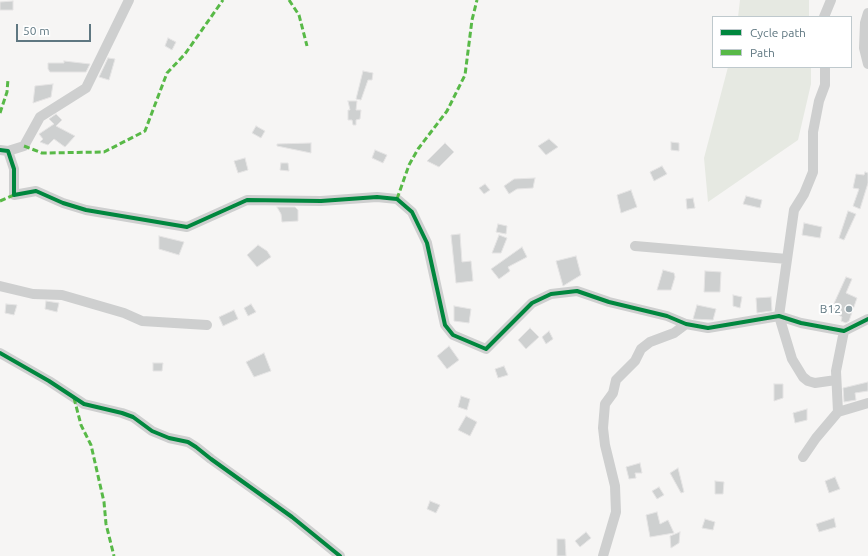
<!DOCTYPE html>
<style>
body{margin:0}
#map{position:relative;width:868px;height:556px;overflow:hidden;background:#f6f5f4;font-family:Ubuntu,sans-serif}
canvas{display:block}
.legend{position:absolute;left:712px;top:16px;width:140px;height:52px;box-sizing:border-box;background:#fff;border:1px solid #bfc9cd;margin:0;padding:5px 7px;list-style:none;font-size:12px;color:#5f7781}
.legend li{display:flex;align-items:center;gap:8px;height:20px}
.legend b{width:20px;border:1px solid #bfc9cd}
.scale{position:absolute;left:16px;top:24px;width:75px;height:18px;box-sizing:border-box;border:2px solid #5f7781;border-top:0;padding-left:5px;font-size:12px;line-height:14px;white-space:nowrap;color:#5f7781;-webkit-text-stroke:3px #fff;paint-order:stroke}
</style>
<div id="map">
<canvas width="868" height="556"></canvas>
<ul class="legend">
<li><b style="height:5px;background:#00873e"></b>Cycle path</li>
<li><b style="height:5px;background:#58b947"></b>Path</li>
</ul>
<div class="scale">50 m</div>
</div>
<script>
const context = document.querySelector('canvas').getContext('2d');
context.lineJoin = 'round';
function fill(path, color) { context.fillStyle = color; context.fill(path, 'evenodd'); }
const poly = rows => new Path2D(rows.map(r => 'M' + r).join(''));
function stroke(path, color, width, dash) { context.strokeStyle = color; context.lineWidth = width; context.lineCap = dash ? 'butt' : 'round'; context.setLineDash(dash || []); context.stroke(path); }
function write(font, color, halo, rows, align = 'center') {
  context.font = font + ' Ubuntu,sans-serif'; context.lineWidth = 4; context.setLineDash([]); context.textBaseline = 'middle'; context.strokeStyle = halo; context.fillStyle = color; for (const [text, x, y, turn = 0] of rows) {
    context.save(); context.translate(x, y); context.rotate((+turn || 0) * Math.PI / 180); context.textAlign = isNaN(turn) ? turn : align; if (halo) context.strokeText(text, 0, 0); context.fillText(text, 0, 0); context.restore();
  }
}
fill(poly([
 [740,0,809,0,809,17,738,17],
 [728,67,811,67,811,84,798,140,708,202,704,158]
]), '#e6e9e2');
const building = poly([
 [13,1,13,10,0,10,0,2,13,1],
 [168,38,176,42,172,50,165,46,168,38],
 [108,58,115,59,109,80,99,77,108,58],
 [64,61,90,64,86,72,50,72,48,69,48,63,64,63,64,61],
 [363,71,373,73,372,80,368,80,361,100,356,99,363,71],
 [53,84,51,97,33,103,35,86,53,84],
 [348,101,357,101,356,110,361,110,360,119,356,120,356,125,353,125,352,120,348,120,348,110,350,110,348,101],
 [56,114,62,120,56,126,75,136,65,147,54,139,48,145,40,142,43,139,39,134,54,124,49,119,56,114],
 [256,126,265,131,261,138,252,133,256,126],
 [549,139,558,147,546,155,538,146,549,139],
 [671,142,679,143,679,151,671,150,671,142],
 [311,143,311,153,277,146,277,144,311,143],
 [445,143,454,152,439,167,427,161,445,143],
 [375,150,387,155,383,163,372,158,375,150],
 [245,158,248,170,238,173,234,161,245,158],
 [281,163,288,163,289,171,280,170,281,163],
 [662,166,667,174,654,181,650,172,662,166],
 [865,172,868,173,868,183,860,209,853,206,859,189,853,188,856,174,864,175,865,172],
 [535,178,533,188,517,189,509,194,504,186,514,179,535,178],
 [485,184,490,190,484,194,479,188,485,184],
 [631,190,637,207,621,213,617,195,631,190],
 [746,196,762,200,760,208,743,204,746,196],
 [693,198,695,208,687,209,686,199,693,198],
 [277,207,295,207,298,210,298,221,282,222,281,214,277,207],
 [848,211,856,214,844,240,839,238,848,211],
 [804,223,822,227,820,238,802,235,804,223],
 [498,224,507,226,506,234,496,232,498,224],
 [460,234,462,262,471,261,473,281,456,283,451,235,460,234],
 [499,235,507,238,501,253,492,253,499,235],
 [159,236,184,242,179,255,159,249,159,236],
 [258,245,267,251,271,257,257,267,247,255,258,245],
 [522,247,527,257,508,267,510,271,499,279,491,269,522,247],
 [576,256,581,275,563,286,556,261,576,256],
 [663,270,674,273,675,277,671,290,657,290,663,270],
 [705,271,721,272,720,292,704,292,705,271],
 [846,277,852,279,846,293,857,298,849,321,846,323,841,321,842,317,831,310,846,277],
 [733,295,742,297,740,308,733,306,733,295],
 [771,297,772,311,757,313,756,298,771,297],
 [46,301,59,303,57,312,45,309,46,301],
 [6,304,17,305,14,315,5,313,6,304],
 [251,304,256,312,248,316,244,308,251,304],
 [697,305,716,309,713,320,693,319,697,305],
 [454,306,471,309,469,323,454,321,454,306],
 [234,310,238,319,223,326,219,317,234,310],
 [530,328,539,337,526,349,518,340,530,328],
 [549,331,553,339,546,344,542,337,549,331],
 [449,346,459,360,447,369,437,356,449,346],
 [264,353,271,371,254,377,246,362,264,353],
 [153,363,163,363,162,371,153,371,153,363],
 [504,366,508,375,498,378,495,369,504,366],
 [868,382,868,391,855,393,856,400,844,402,843,388,868,382],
 [774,384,783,384,783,398,774,401,774,384],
 [461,396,470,399,467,410,458,407,461,396],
 [807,409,807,420,795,423,793,413,807,409],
 [466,416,477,422,470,436,458,430,466,416],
 [640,463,642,473,635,473,636,478,629,479,626,467,640,463],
 [678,468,684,492,681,493,670,473,678,468],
 [835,477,840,489,829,493,825,481,835,477],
 [715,481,724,482,723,494,715,494,715,481],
 [659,487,664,495,657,499,652,491,659,487],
 [430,501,440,505,436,513,427,509,430,501],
 [657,512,660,524,668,520,674,533,650,537,646,515,657,512],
 [834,518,836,527,819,532,816,524,834,518],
 [705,519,715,522,713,530,702,528,705,519],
 [586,532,591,538,580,547,575,541,586,532],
 [680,532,679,543,671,548,670,536,680,532],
 [557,539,565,539,566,556,557,556,557,539]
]);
fill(building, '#ced0d0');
stroke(building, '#e5e4e4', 1);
stroke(poly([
 [868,13,865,23,864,48,868,64],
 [824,17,831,0],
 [825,67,825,85,819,101,813,132,813,172,804,194,794,210,779,316,792,359,803,377,808,381,815,383,836,380],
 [0,150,8,151,14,169,14,195,36,191,63,203,86,210,187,227,247,200,321,201,377,197,397,199,412,212,427,243,445,325,453,335,486,349,532,303,551,294,577,291,609,302,667,316,686,324,708,328,779,316,801,323,844,331,868,319],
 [8,151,24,146,40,117,86,88,129,0],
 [635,246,787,259],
 [0,286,33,294,62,295,124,313,142,321,207,325],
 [0,353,49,381,84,404,122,413,133,417,152,431,169,438,188,442,196,447,211,459,292,517,340,556],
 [838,412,868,403],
 [803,457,816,438,838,412,836,371,844,331],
 [603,556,616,512,615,486,605,445,603,428,605,404,613,393,616,380,635,361,641,349,650,342,674,333,686,324]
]), '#cecfcf', 10);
stroke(poly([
 [289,0,299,15,307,46],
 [0,113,7,92,8,79],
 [24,146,42,153,104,152,145,131,167,73,185,54,223,0],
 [397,199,409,165,418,149,447,111,465,75,472,20,477,0],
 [0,201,14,195],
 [74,398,81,425,91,445,104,502,106,524,114,556]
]), '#58b947', 3, [6, 3]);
stroke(poly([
 [0,150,8,151,14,169,14,195,36,191,63,203,86,210,187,227,247,200,321,201,377,197,397,199,412,212,427,243,445,325,453,335,486,349,532,303,551,294,577,291,609,302,667,316,686,324,708,328,779,316,801,323,844,331,868,319],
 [0,353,49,381,84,404,122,413,133,417,152,431,169,438,188,442,196,447,211,459,292,517,340,556]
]), '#00873e', 4);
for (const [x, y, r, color] of [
 [849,309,4,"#94a3a9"]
]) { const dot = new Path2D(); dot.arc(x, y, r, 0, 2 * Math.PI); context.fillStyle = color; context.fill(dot); stroke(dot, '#fff', 1.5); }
write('12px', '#5f7781', '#fff', [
 ["B12",841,309]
], 'right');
</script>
